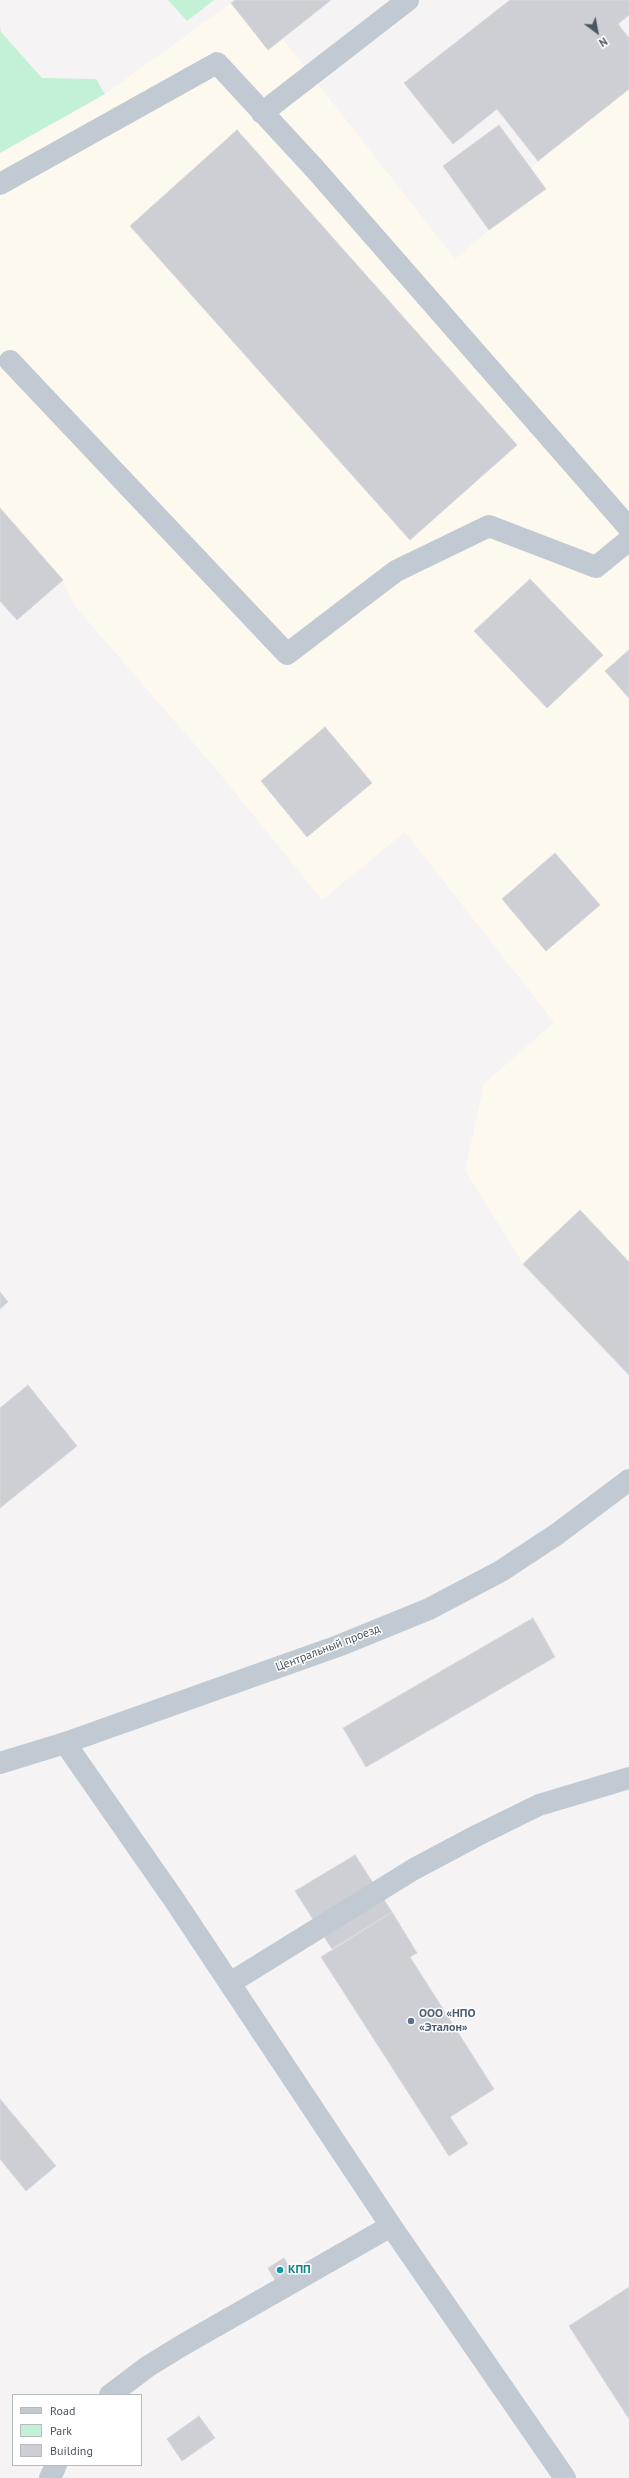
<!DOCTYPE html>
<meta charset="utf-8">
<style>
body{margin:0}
#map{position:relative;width:629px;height:2478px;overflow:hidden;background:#f5f3f3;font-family:"PT Sans",sans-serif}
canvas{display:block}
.legend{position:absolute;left:12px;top:2394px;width:130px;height:72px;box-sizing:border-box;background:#fff;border:1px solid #b7bbc0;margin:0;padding:5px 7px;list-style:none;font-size:12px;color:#4a5661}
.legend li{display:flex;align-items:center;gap:8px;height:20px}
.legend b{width:20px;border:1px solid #b7bbc0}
.north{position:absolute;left:577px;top:12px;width:40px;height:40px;-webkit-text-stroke:3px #fff;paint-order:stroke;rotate:148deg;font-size:11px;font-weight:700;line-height:16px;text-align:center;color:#4a5661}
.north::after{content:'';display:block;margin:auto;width:14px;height:18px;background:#4a5661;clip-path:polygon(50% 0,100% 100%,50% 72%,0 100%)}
</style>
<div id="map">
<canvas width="629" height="2478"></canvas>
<ul class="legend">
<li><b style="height:5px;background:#c1cad2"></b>Road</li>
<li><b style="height:11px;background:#c3f1d5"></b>Park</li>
<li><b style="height:11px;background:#cdcfd5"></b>Building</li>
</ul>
<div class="north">N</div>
</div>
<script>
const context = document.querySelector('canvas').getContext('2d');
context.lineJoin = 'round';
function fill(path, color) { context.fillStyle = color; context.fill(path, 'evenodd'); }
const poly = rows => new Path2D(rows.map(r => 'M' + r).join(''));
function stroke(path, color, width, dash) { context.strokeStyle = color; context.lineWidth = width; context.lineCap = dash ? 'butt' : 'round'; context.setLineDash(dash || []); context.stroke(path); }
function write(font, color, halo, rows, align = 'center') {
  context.font = font + ' "PT Sans",sans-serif'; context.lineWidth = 3; context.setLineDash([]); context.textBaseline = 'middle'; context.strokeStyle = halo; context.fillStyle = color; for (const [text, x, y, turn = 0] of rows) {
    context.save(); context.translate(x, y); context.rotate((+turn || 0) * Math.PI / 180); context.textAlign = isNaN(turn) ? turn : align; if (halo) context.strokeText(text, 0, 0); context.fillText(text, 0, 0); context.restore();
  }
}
fill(poly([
 [231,3,268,50,282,38,455,259,489,230,546,189,530,168,629,89,629,1375,523,1264,465,1170,484,1084,554,1022,405,832,322,900,216,769,74,605,63,581,17,620,0,601,0,153,105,94]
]), '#fdf9ef');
fill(poly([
 [168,0,214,0,187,21],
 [0,27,1,32,42,78,96,79,105,94,0,153]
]), '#c3f1d5');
const building = poly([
 [235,0,331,0,268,50,231,3,235,0],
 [510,0,629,0,629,15,618,24,629,38,629,89,538,161,497,109,453,144,404,83,510,0],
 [499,125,546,189,489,230,443,166,499,125],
 [237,130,517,445,410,540,130,226,237,130],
 [0,508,63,580,17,620,0,601,0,508],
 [530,579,603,655,547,708,474,631,530,579],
 [629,650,629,698,605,671,629,650],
 [325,727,372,783,307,837,261,781,325,727],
 [555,853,600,905,546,951,502,899,555,853],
 [580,1210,629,1262,629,1375,523,1264,580,1210],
 [0,1292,8,1302,0,1309,0,1292],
 [28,1385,77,1446,0,1508,0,1408,28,1385],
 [533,1618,555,1657,366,1767,343,1728,533,1618],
 [355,1855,392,1912,332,1949,295,1891,355,1855],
 [392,1912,417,1953,410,1957,494,2089,450,2117,468,2144,449,2156,321,1957,392,1912],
 [0,2099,56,2166,26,2191,0,2159,0,2099],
 [284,2258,292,2272,276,2282,268,2268,284,2258],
 [629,2287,629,2419,569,2326,629,2287],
 [199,2416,215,2438,182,2461,167,2439,199,2416]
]);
fill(building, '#cdcfd5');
stroke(building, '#d7d9de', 1);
stroke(poly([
 [262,113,408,0],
 [0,184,217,63,315,169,629,528],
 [10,361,287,654,396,571,489,526,596,567,629,540],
 [65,1743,175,1901,391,2226,565,2478],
 [0,1763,65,1743,338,1646,429,1609,501,1571,557,1534,629,1480],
 [230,1983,414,1869,478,1835,539,1805,629,1778],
 [110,2395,147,2367,181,2346,391,2226],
 [50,2478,56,2465]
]), '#c1cad2', 22);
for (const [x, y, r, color] of [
 [411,2021,4,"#5c6f8a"],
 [280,2270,4,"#0f9aa8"]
]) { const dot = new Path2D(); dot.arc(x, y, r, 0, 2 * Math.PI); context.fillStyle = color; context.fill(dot); stroke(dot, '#fff', 1.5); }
write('12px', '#4a5661', '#fff', [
 ["Центральный проезд",328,1648,-21]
]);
write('bold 12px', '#4e5e75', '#fff', [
 ["ООО «НПО",419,2014],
 ["«Эталон»",419,2028]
], 'left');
write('bold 12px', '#0d838f', '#fff', [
 ["КПП",288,2270]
], 'left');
</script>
